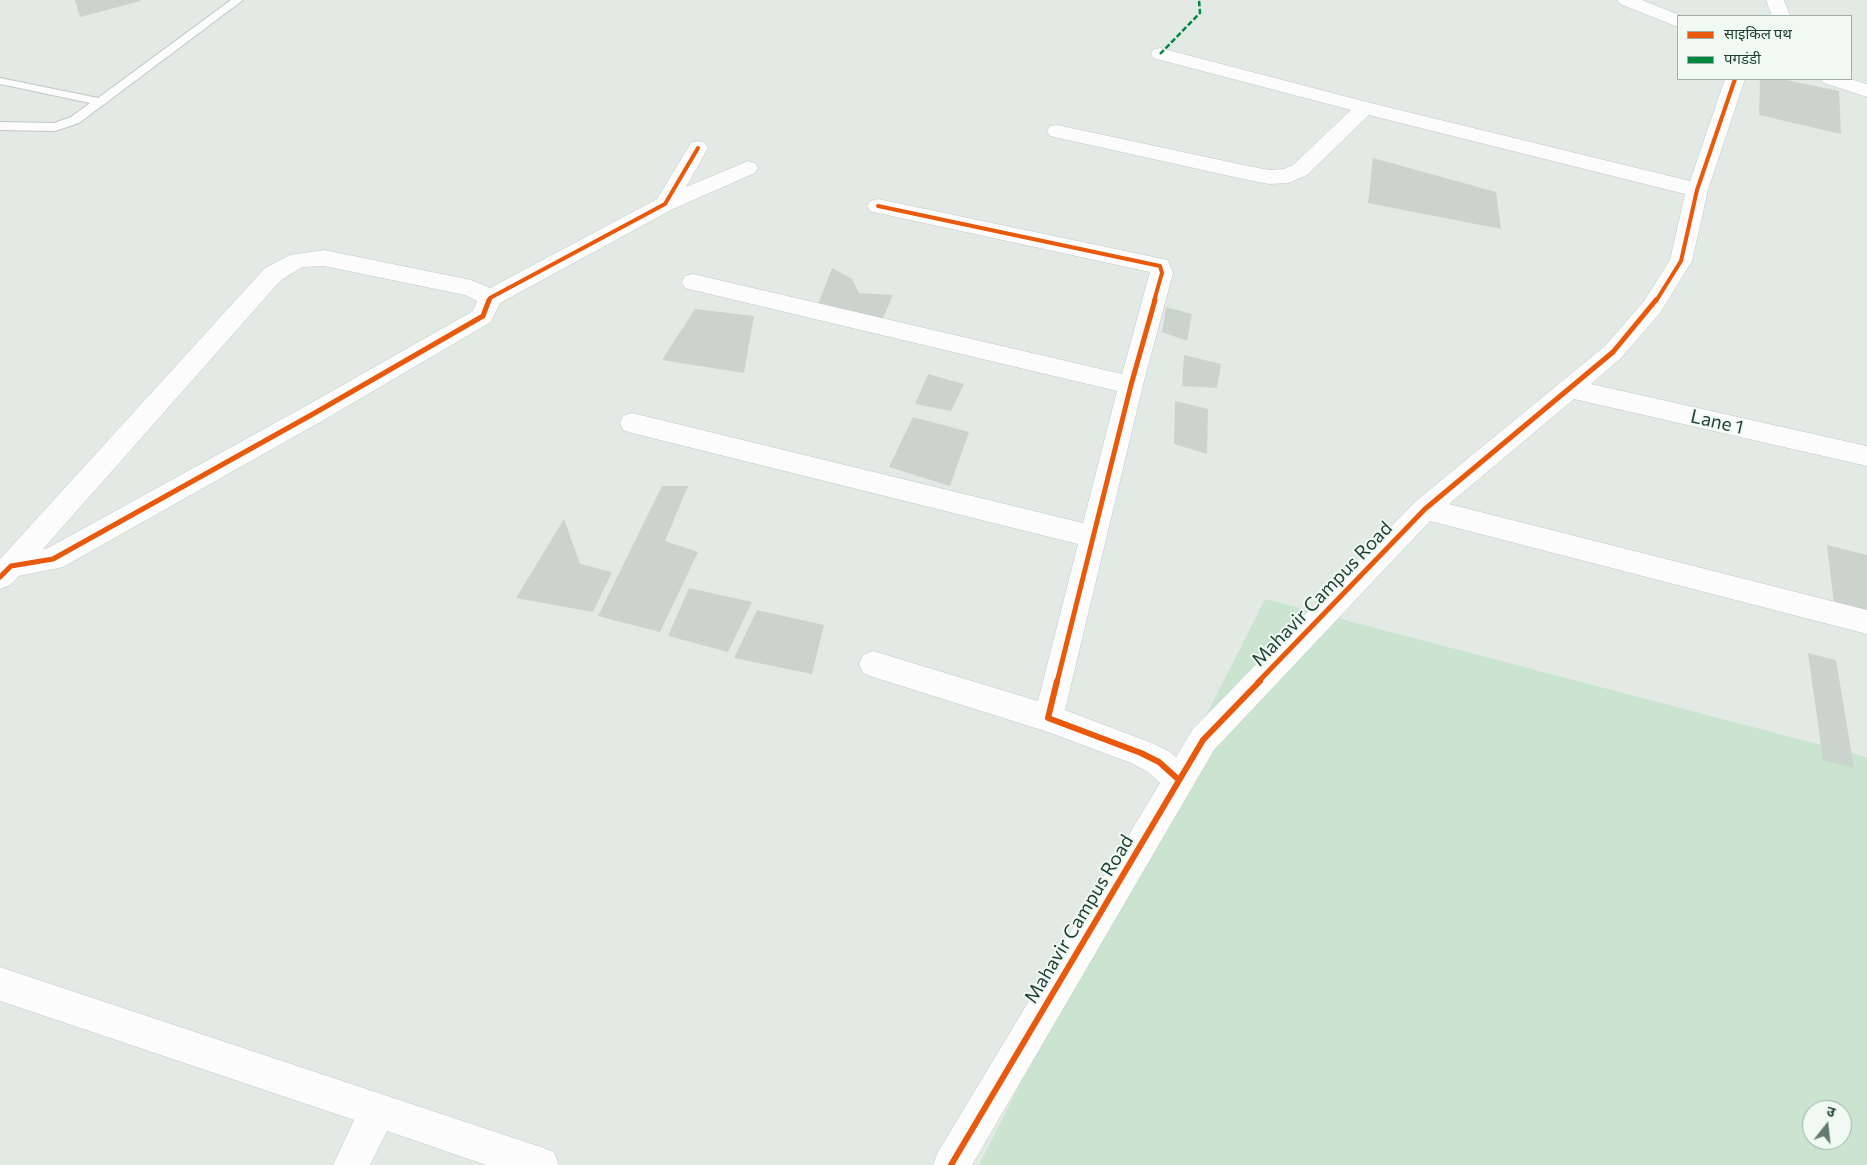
<!DOCTYPE html>
<meta charset="utf-8">
<style>
body{margin:0}
#map{position:relative;width:1867px;height:1165px;overflow:hidden;background:#e3eae6;font-family:Commissioner,"Noto Sans Devanagari",sans-serif}
canvas{display:block}
.legend{position:absolute;left:1677px;top:15px;width:175px;height:65px;box-sizing:border-box;background:#f1f9f4;border:1px solid #9dafa6;margin:0;padding:6px 9px;list-style:none;font-size:15px;color:#1e3f32}
.legend li{display:flex;align-items:center;gap:10px;height:25px}
.legend b{width:25px;border:1px solid #9dafa6}
.north{position:absolute;left:1802px;top:1100px;width:50px;height:50px;box-sizing:border-box;background:#f1f9f4;border:1px solid #9dafa6;border-radius:50%;rotate:16deg;font-size:14px;font-weight:700;line-height:20px;text-align:center;color:#1e3f32}
.north::after{content:'';display:block;margin:auto;width:18px;height:22px;background:#637b71;clip-path:polygon(50% 0,100% 100%,50% 72%,0 100%)}
</style>
<div id="map">
<canvas width="1867" height="1165"></canvas>
<ul class="legend">
<li><b style="height:6px;background:#e8590c"></b>साइकिल पथ</li>
<li><b style="height:6px;background:#00873e"></b>पगडंडी</li>
</ul>
<div class="north">उ</div>
</div>
<script>
const context = document.querySelector('canvas').getContext('2d');
context.lineJoin = 'round';
function fill(path, color) { context.fillStyle = color; context.fill(path, 'evenodd'); }
const poly = rows => new Path2D(rows.map(r => 'M' + r).join(''));
function stroke(path, color, width, dash) { context.strokeStyle = color; context.lineWidth = width; context.lineCap = dash ? 'butt' : 'round'; context.setLineDash(dash || []); context.stroke(path); }
function write(font, color, halo, rows, align = 'center') {
  context.font = font + ' Commissioner,sans-serif'; context.lineWidth = 4; context.setLineDash([]); context.textBaseline = 'middle'; context.strokeStyle = halo; context.fillStyle = color; for (const [text, x, y, turn = 0] of rows) {
    context.save(); context.translate(x, y); context.rotate((+turn || 0) * Math.PI / 180); context.textAlign = isNaN(turn) ? turn : align; if (halo) context.strokeText(text, 0, 0); context.fillText(text, 0, 0); context.restore();
  }
}
fill(poly([
 [1265,599,1867,757,1867,1165,979,1165],
 [1812,1110,1842,1110,1842,1140,1812,1140]
]), '#cae4cf');
fill(poly([
 [75,0,141,0,141,1,80,17],
 [1760,79,1782,79,1839,91,1841,134,1759,115],
 [1373,158,1496,192,1501,229,1368,203],
 [832,268,852,279,859,293,893,295,880,325,817,307],
 [1166,307,1192,314,1187,341,1162,332],
 [695,309,754,316,744,373,662,360],
 [1184,355,1221,364,1217,388,1182,386],
 [928,374,964,384,951,411,915,404],
 [1175,401,1208,409,1207,454,1174,444],
 [913,417,969,432,950,486,889,467],
 [662,486,688,486,665,541,698,552,660,632,598,616],
 [564,519,580,564,612,572,593,612,516,598],
 [1827,545,1867,555,1867,611,1834,603],
 [689,588,752,602,728,652,668,636],
 [757,610,824,625,812,674,734,658],
 [1808,653,1836,660,1854,768,1823,760]
]), '#cbd3cf');
const service = poly([
 [231,0,243,0,79,123,55,131,0,130,0,122,54,123,71,117,90,103,0,84,0,78,98,98,231,0]
]);
const minor = poly([
 [1617,0,1642,0,1682,16,1678,16,1678,27,1620,4,1617,0],
 [1766,0,1784,0,1790,16,1772,16,1766,0],
 [1160,48,1367,102,1690,181,1725,79,1745,79,1708,190,1692,261,1660,313,1621,358,1591,384,1867,446,1867,466,1574,399,1449,504,1867,610,1867,634,1430,521,1214,750,972,1165,933,1165,938,1152,1160,783,1148,772,1131,763,1048,732,873,677,863,673,859,664,863,655,873,651,1038,701,1078,544,632,433,623,430,620,423,623,416,632,413,1083,523,1117,391,693,290,685,288,682,282,685,276,693,274,1122,374,1150,272,878,213,870,211,867,206,870,201,878,199,1168,260,1173,273,1143,385,1065,710,1152,743,1170,752,1176,757,1192,730,1416,501,1605,346,1644,301,1670,260,1685,194,1369,115,1307,175,1288,183,1269,184,1248,180,1050,136,1047,131,1050,126,1057,125,1248,166,1269,170,1284,169,1293,165,1351,110,1153,58,1151,54,1153,50,1160,48],
 [1821,79,1850,79,1867,84,1867,97,1824,83,1821,79],
 [698,141,705,143,708,148,686,187,748,161,755,163,758,168,755,173,673,209,500,303,491,322,322,421,63,567,19,576,10,585,0,589,0,559,265,268,290,255,324,250,471,280,490,288,657,199,691,143,698,141],
 [324,266,465,295,477,301,473,311,304,407,48,548,43,549,281,280,302,267,324,266],
 [0,967,541,1147,554,1152,559,1165,486,1165,387,1131,370,1165,333,1165,354,1120,0,1001,0,967]
]);
stroke(service, '#c0c7c3', 2);
stroke(minor, '#c0c7c3', 1);
fill(service, '#fbfcfb');
fill(minor, '#fbfcfb');
stroke(poly([
 [1160,54,1200,13,1199,0]
]), '#00873e', 2.5, [5.5, 2.5]);
stroke(poly([
 [878,206,1160,266,1162,273,1154,301],
 [489,301,490,298,665,204,698,148],
 [1656,301,1681,261,1697,190,1735,79]
]), '#e8590c', 4);
stroke(poly([
 [0,577,11,566,53,559,313,414,483,316,489,300],
 [1057,682,1131,385,1155,300],
 [1258,682,1425,509,1613,352,1656,300]
]), '#e8590c', 5);
stroke(poly([
 [1057,681,1048,718,1141,753,1159,762,1179,780],
 [951,1165,1203,740,1260,681]
]), '#e8590c', 6);
write('19px', '#1e3f32', '#f1f9f4', [
 ["Lane 1",1717,422,13],
 ["Mahavir Campus Road",1322,594,-46],
 ["Mahavir Campus Road",1079,919,-59]
]);
</script>
